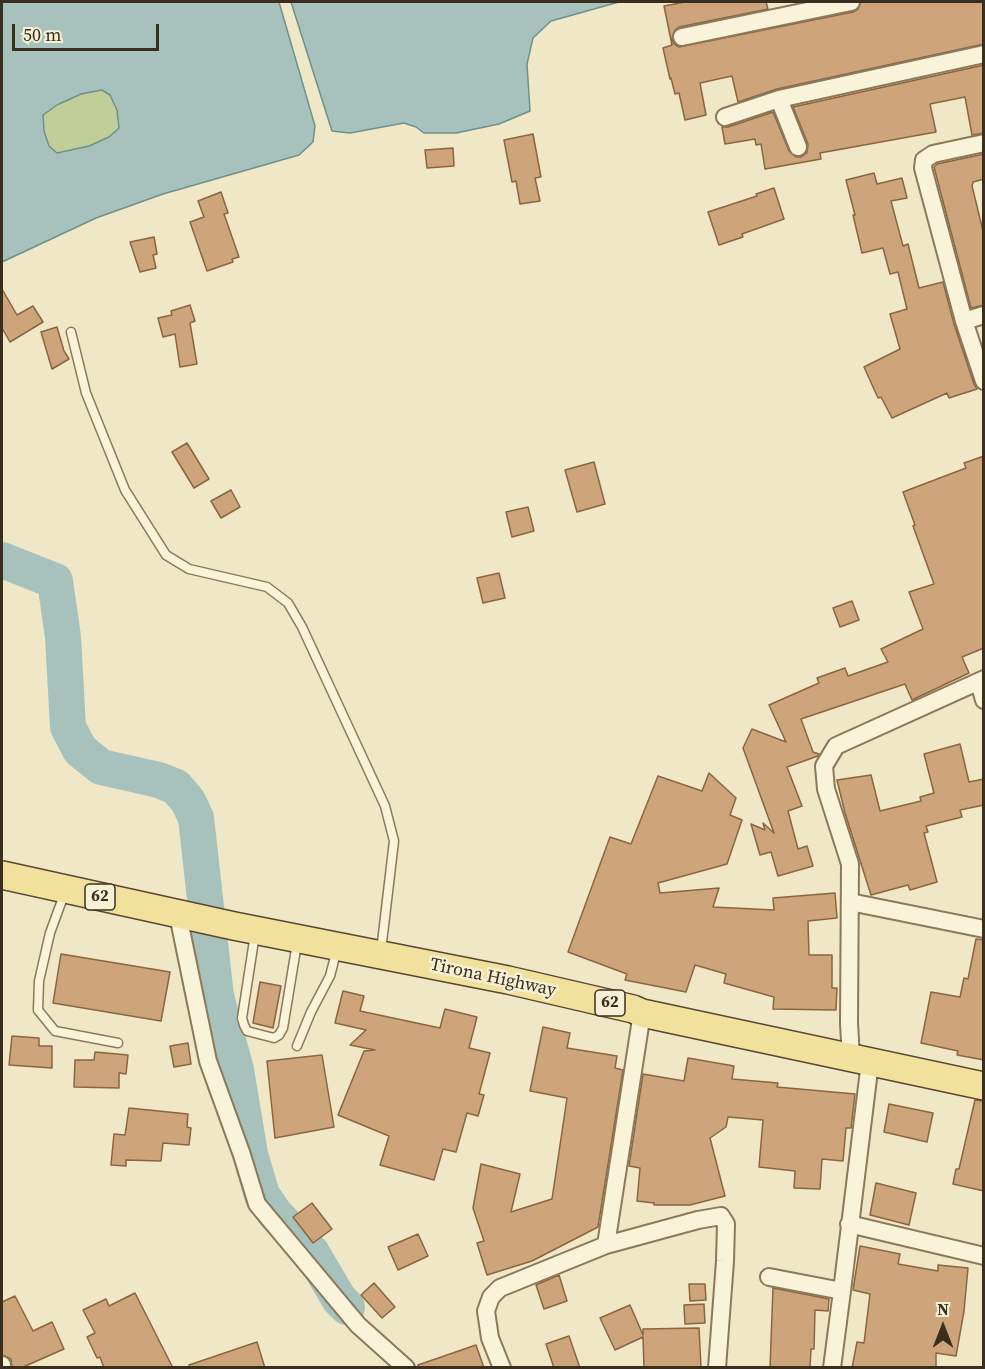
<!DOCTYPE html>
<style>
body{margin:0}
#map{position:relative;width:985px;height:1369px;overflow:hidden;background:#efe7c5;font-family:"Source Serif 4",serif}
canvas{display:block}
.frame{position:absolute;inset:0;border:3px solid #3a2f1f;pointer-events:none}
.north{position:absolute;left:913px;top:1297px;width:60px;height:60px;-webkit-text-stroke:4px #f6f0d5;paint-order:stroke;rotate:0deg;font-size:16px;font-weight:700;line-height:24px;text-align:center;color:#3a2f1f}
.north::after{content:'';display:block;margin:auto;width:21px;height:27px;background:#3a2f1f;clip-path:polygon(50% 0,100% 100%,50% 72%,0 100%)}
.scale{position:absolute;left:12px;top:24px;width:147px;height:27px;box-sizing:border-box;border:3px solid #3a2f1f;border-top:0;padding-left:8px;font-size:18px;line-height:21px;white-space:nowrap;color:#3a2f1f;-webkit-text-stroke:4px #f6f0d5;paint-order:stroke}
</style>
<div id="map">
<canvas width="985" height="1369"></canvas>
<div class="frame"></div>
<div class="north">N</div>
<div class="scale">50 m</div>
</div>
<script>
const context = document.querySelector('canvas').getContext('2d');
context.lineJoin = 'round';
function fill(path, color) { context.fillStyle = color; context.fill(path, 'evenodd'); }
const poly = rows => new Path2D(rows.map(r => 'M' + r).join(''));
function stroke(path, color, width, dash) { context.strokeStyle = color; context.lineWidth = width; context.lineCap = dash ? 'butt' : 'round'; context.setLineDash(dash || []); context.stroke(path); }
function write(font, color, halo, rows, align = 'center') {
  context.font = font + ' "Source Serif 4",serif'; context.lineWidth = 5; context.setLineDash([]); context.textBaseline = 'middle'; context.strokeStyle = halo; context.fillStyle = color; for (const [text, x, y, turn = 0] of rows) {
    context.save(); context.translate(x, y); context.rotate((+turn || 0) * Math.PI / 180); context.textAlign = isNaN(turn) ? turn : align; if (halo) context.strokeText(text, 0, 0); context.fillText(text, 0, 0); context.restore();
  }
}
fill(poly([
 [102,90,110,94,117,110,119,128,109,137,89,146,57,153,49,146,44,131,43,115,57,105,81,94]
]), '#c2ce99');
const water = poly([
 [2,2,279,2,315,126,313,142,299,155,163,194,96,218,2,262,2,2],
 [102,90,110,95,117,110,119,128,109,137,89,146,57,153,49,146,44,131,43,115,57,105,81,94,102,90],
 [291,2,619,2,551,21,533,38,527,64,530,111,499,124,456,133,424,133,416,127,404,123,350,133,332,131,291,2]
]);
fill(water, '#a7c2bd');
stroke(water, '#6d918c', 1.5);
stroke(poly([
 [2,560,55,581,63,637,68,727,80,750,101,767,159,780,176,787,188,801,196,818,216,996,236,1070,250,1154,262,1195,275,1214,312,1253,339,1299,347,1307]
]), '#a7c2bd', 36);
const building = poly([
 [685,2,766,2,768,9,679,27,675,30,672,39,674,44,679,47,853,12,858,9,861,2,984,2,984,44,777,89,738,102,732,76,700,83,706,115,685,120,679,93,675,94,671,78,670,79,663,48,672,45,664,6,685,2],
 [984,65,984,133,972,135,965,97,930,104,936,132,820,153,821,159,765,169,761,144,756,145,755,139,725,144,722,127,728,127,773,112,789,151,796,157,801,157,807,153,808,144,793,107,984,65],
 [533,134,541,177,535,178,540,201,520,204,516,181,512,182,504,140,533,134],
 [453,148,454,166,427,168,425,150,453,148],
 [984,154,984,179,973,182,972,186,984,235,984,305,971,308,934,167,937,164,984,154],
 [874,173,877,184,902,178,907,198,891,201,903,246,908,244,919,288,943,282,954,324,974,384,977,389,949,398,947,393,892,418,881,397,878,398,864,367,900,349,890,314,907,309,898,272,890,274,883,248,862,253,853,215,855,215,846,180,874,173],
 [774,188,784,219,742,234,743,237,719,245,708,212,757,196,756,194,774,188],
 [221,192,228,213,224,214,239,257,232,259,233,262,207,271,190,222,204,217,198,201,221,192],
 [154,237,157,254,153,255,156,268,140,272,130,242,154,237],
 [2,289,17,315,33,306,43,322,10,342,2,328,2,289],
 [190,305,195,321,190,323,197,364,180,367,175,334,163,337,158,318,172,315,171,311,190,305],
 [57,327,64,351,69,359,52,369,41,332,57,327],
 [187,443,209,479,194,488,172,452,187,443],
 [984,456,984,648,962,657,969,673,912,700,905,684,801,719,813,752,819,754,818,756,787,767,802,806,788,811,798,849,807,846,813,866,778,876,771,852,760,855,751,824,765,830,763,823,774,833,743,748,752,729,786,742,769,705,819,683,817,678,845,668,848,676,888,662,881,649,923,629,909,592,934,584,913,526,915,525,903,492,966,468,964,463,984,456],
 [594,462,605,504,577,512,565,470,594,462],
 [231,490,240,507,221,518,211,501,231,490],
 [528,507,534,531,512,537,506,512,528,507],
 [499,573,505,598,483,603,477,578,499,573],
 [852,601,859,620,840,627,833,608,852,601],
 [960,744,969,782,984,779,984,805,960,810,962,817,926,826,928,832,924,833,937,882,910,890,908,885,871,895,845,813,837,780,871,775,880,811,921,801,920,797,934,793,924,754,960,744],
 [709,773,736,798,730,815,742,820,727,864,658,883,660,893,719,888,713,907,774,910,773,898,835,893,837,918,808,921,809,955,832,955,832,988,837,988,836,1010,773,1009,774,997,724,983,726,974,695,965,686,992,625,980,627,974,568,952,610,837,631,844,658,776,702,791,709,773],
 [976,939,984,940,984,1060,957,1055,958,1051,921,1043,931,992,960,997,964,978,968,979,976,939],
 [61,954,170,972,161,1021,53,1003,61,954],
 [260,982,281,986,273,1028,253,1023,260,982],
 [343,991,364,996,360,1011,440,1028,445,1009,477,1017,469,1048,490,1053,479,1094,484,1095,478,1116,467,1113,456,1152,443,1149,434,1180,380,1165,389,1136,338,1115,364,1051,375,1050,350,1045,366,1030,335,1023,343,991],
 [543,1027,570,1033,567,1048,617,1056,615,1068,623,1070,598,1227,532,1261,487,1275,477,1243,484,1241,473,1208,481,1164,520,1174,511,1212,552,1199,567,1098,530,1091,543,1027],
 [12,1036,39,1038,39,1046,52,1046,52,1068,9,1065,12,1036],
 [188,1043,191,1064,174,1067,170,1046,188,1043],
 [95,1052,128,1055,126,1074,119,1073,119,1088,74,1087,75,1060,94,1060,95,1052],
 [322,1055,334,1127,275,1138,267,1061,322,1055],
 [688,1058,734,1066,732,1079,778,1083,777,1087,855,1094,851,1128,846,1128,843,1161,822,1159,820,1189,794,1188,795,1171,759,1167,763,1120,728,1117,726,1127,710,1138,725,1196,690,1205,654,1205,654,1203,637,1201,640,1168,629,1166,643,1074,684,1081,688,1058],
 [975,1100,984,1101,984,1191,953,1184,956,1169,959,1169,975,1100],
 [889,1104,933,1113,927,1142,884,1132,889,1104],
 [129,1108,188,1114,187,1127,191,1128,189,1145,163,1143,161,1161,126,1160,126,1166,111,1165,114,1134,125,1135,129,1108],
 [876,1183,916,1193,909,1225,870,1215,876,1183],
 [312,1203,332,1229,313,1243,293,1217,312,1203],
 [418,1234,428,1256,398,1270,388,1247,418,1234],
 [860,1246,900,1254,898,1264,938,1271,938,1265,968,1268,964,1311,956,1356,936,1353,936,1368,852,1368,857,1342,864,1343,870,1294,853,1290,860,1246],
 [559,1275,567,1301,544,1309,536,1285,559,1275],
 [374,1283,395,1307,382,1318,361,1295,374,1283],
 [689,1284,705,1284,706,1300,690,1301,689,1284],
 [773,1288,829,1299,828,1311,815,1310,814,1349,811,1349,810,1368,770,1368,773,1288],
 [135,1293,173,1368,104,1368,100,1357,97,1358,87,1337,95,1333,83,1310,106,1299,109,1306,135,1293],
 [15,1296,33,1331,52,1322,64,1349,21,1368,12,1368,11,1359,2,1355,2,1302,15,1296],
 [704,1304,705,1323,685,1324,684,1305,704,1304],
 [630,1305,643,1335,643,1329,699,1328,701,1367,644,1368,643,1337,615,1350,600,1318,630,1305],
 [569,1336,580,1368,554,1368,546,1344,569,1336],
 [257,1342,265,1368,189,1368,189,1365,257,1342],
 [476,1345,484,1368,418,1368,418,1365,476,1345]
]);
fill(building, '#cea57b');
stroke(building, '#8a6540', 1.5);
const service = poly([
 [71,332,86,393,125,490,166,555,189,569,267,587,288,603,302,627,385,806,394,841,381,951],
 [65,892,50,933,39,981,38,1010,55,1031,118,1043],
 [255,934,242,1018,244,1025,247,1031,274,1038,279,1035,283,1028,297,943],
 [297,1046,311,1012,330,976,337,949]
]);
const minor = poly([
 [682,37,851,2],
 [725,117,779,99],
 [984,143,933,154,924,160,923,168,964,321,984,381],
 [798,147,779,99,984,54],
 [964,321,984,315],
 [979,682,984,700],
 [850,902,984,929],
 [178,915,208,1061,242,1155,257,1204,358,1325,406,1368],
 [851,1058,849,1023,850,864,826,789,824,766,836,746,984,679],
 [849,1224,984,1256],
 [606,1245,642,1013],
 [769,1277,842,1291,832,1368],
 [842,1291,870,1062],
 [2,1365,2,1368],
 [502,1368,490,1338,486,1311,491,1297,500,1288,606,1245,698,1220,721,1216,726,1224,725,1261,717,1368]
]);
const primary = poly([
 [2,875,234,926,508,980,633,1009,642,1013,984,1086]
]);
stroke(service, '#8b795b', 11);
stroke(minor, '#8b795b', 20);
stroke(primary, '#58462f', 30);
stroke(service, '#f9f3d9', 8);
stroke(minor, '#f9f3d9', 16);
stroke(primary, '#f2e09d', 27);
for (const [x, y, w] of [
 [100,897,30],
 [610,1003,30]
]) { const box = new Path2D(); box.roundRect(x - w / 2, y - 13, w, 26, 4.5); context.fillStyle = '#f6f0d5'; context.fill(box); stroke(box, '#3a2f1f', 1.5); }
write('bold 16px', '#3a2f1f', null, [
 ["62",100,897],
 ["62",610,1003]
]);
write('18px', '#3a2f1f', '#f6f0d5', [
 ["Tirona Highway",493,978,12]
]);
</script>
